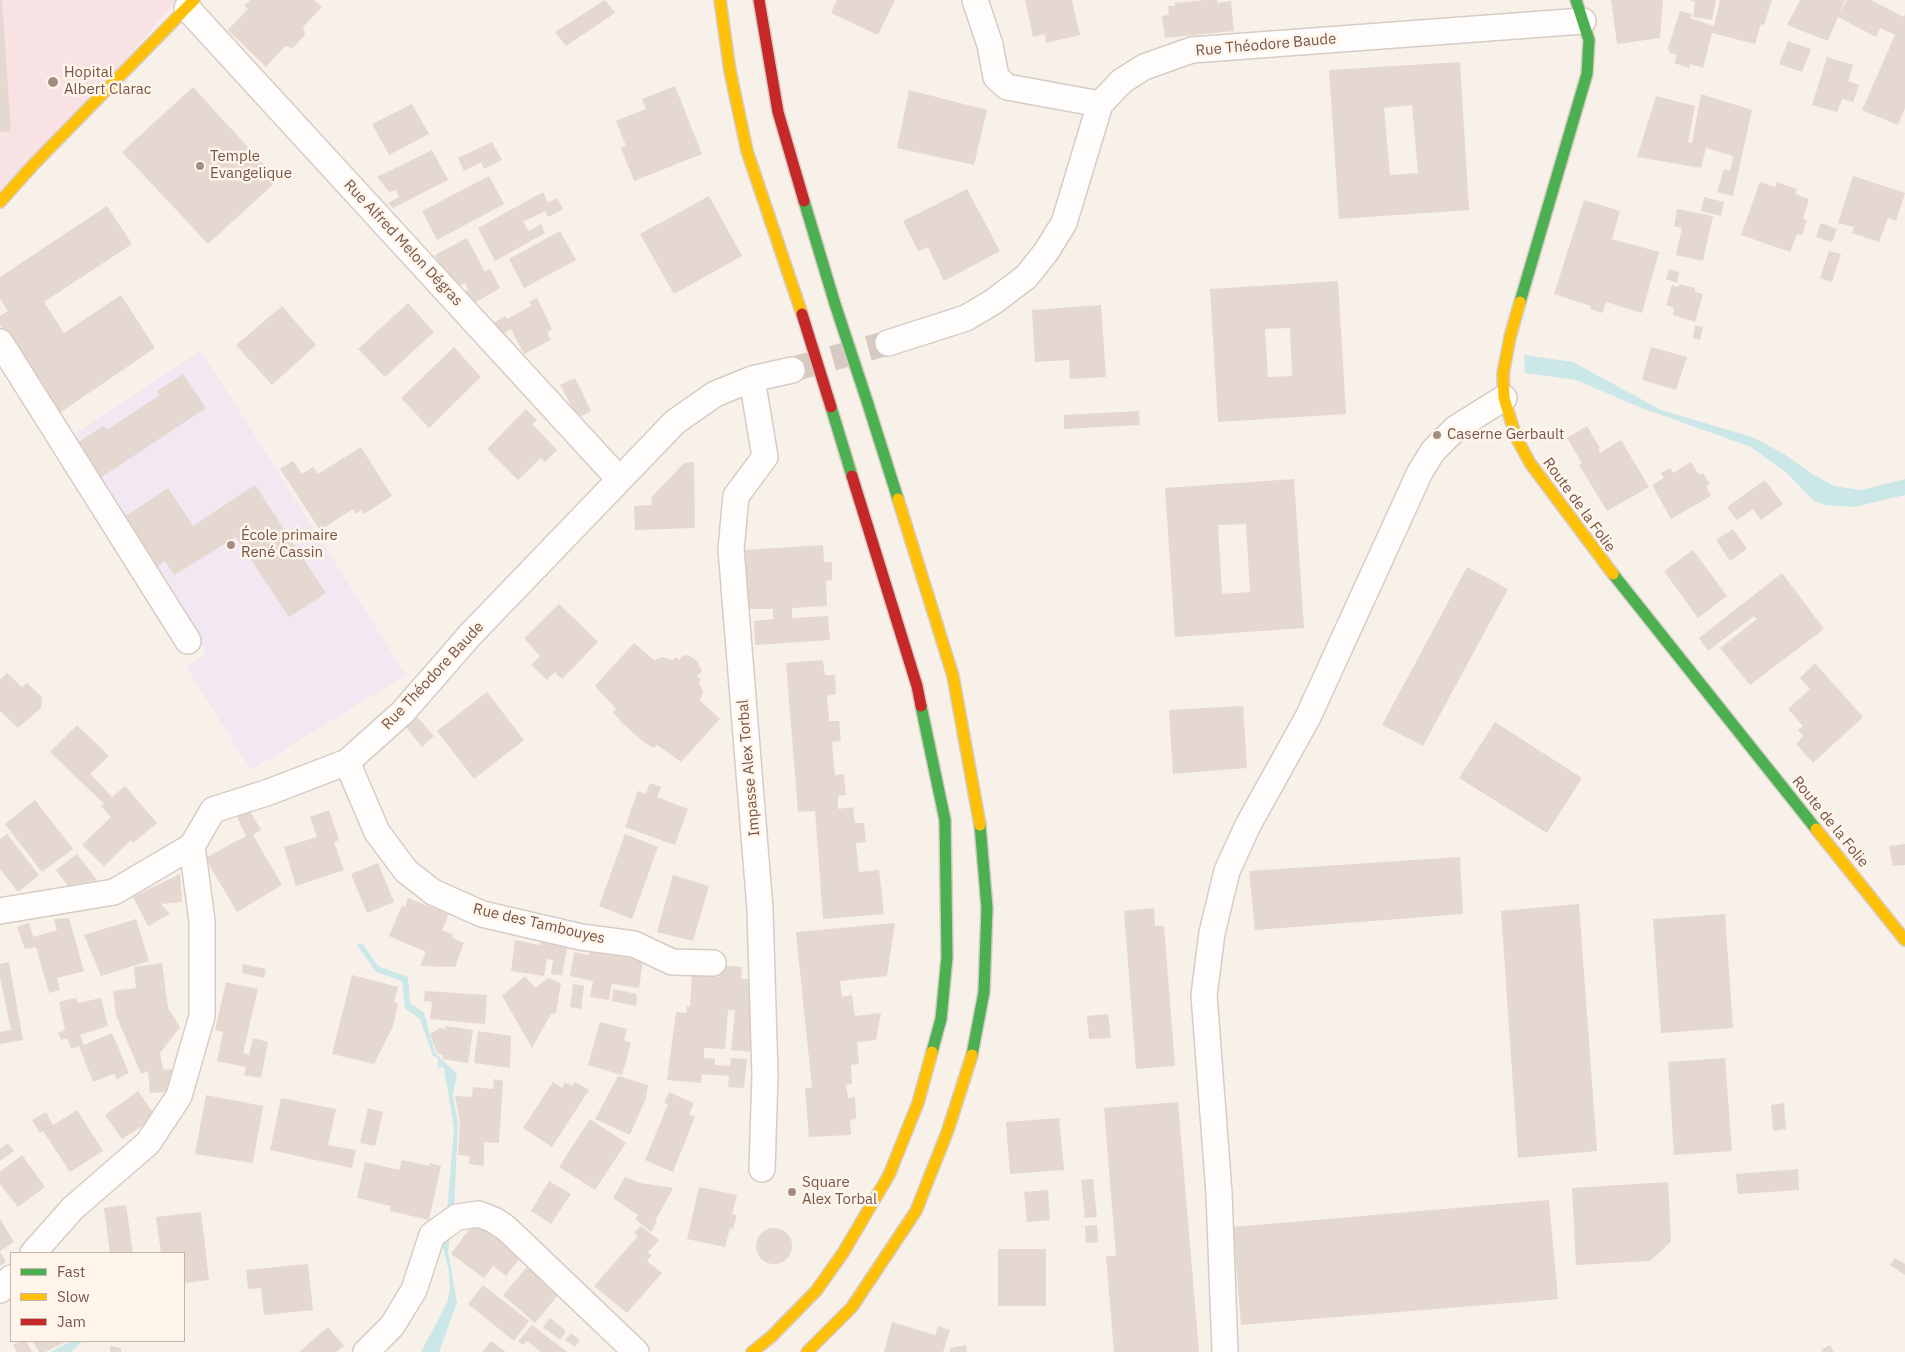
<!DOCTYPE html>
<html>
<head>
<meta charset="utf-8">
<style>
	body { margin:0 }
	#map { position:relative; width:1905px; height:1352px; overflow:hidden; background:#f7f1ea; font-family:"IBM Plex Sans",sans-serif }
	canvas { display:block }
	.legend { position:absolute; left:10px; top:1252px; width:175px; height:90px; box-sizing:border-box; background:#fff5ea; border:1px solid #c8b5aa; margin:0; padding:6px 9px; list-style:none; font-size:15px; color:#765649 }
	.legend li { display:flex; align-items:center; gap:10px; height:25px }
	.legend b { width:25px; border:1px solid #c8b5aa }
</style>
</head>
<body>
<div id="map">
<canvas width="1905" height="1352"></canvas>
<ul class="legend">
<li><b style="height:6px;background:#4caf50"></b>Fast</li>
<li><b style="height:6px;background:#ffc107"></b>Slow</li>
<li><b style="height:6px;background:#c62828"></b>Jam</li>
</ul>
</div>
<script>
const context = document.querySelector('canvas').getContext('2d');
context.lineJoin = 'round';
function paint(path, color) { context.fillStyle = color; context.fill(path, 'evenodd'); }
const shape = rows => new Path2D(rows.map(r => 'M' + r).join(''));
function stroke(path, color, width, dash) { context.strokeStyle = color; context.lineWidth = width; context.lineCap = dash ? 'butt' : 'round'; context.setLineDash(dash || []); context.stroke(path); }
function drawText(font, color, halo, rows, align = 'center') {
  context.font = font + ' "IBM Plex Sans",sans-serif'; context.lineWidth = 5; context.setLineDash([]); context.textBaseline = 'middle'; context.strokeStyle = halo; context.fillStyle = color; for (const [text, x, y, turn = 0] of rows) {
    context.save(); context.translate(x, y); context.rotate((+turn || 0) * Math.PI / 180); context.textAlign = isNaN(turn) ? turn : align; if (halo) context.strokeText(text, 0, 0); context.fillText(text, 0, 0); context.restore();
  }
}
paint(shape([
	[201,350,406,675,251,770,186,667,206,653,71,436]
]), '#f2e8f2');
paint(shape([
	[0,0,178,0,0,202]
]), '#f9e2e3');
paint(shape([
	[1524,355,1573,362,1661,410,1752,437,1784,454,1812,474,1834,486,1861,490,1905,479,1905,495,1854,507,1825,505,1814,501,1787,473,1751,447,1639,407,1576,380,1525,373],
	[362,943,378,966,408,977,410,1003,424,1013,435,1053,457,1074,453,1096,458,1123,454,1210,447,1211,454,1128,444,1068,438,1067,438,1058,433,1056,420,1019,405,1008,402,981,376,972,357,945],
	[451,1230,448,1251,457,1303,439,1352,421,1352,447,1303,450,1289,449,1272,441,1239],
	[72,1341,83,1341,71,1352,50,1352]
]), '#cbe7e8');
paint(shape([
	[0,0,2,0,11,131,0,132],
	[250,0,314,0,322,7,303,27,305,35,293,48,285,46,266,67,228,30,248,9,244,6],
	[605,0,615,13,566,46,555,32],
	[837,0,895,0,878,35,831,13],
	[1025,0,1072,0,1080,35,1046,43,1045,34,1033,37],
	[1205,0,1217,0,1217,3,1231,1,1234,31,1165,38,1162,16,1169,15,1168,6,1175,6,1174,3],
	[1611,0,1663,0,1660,38,1617,44],
	[1689,0,1716,0,1712,20,1693,17,1695,2],
	[1720,0,1772,0,1764,25,1761,24,1755,44,1712,33,1703,68,1690,64,1689,68,1674,63,1677,55,1670,53,1668,48,1680,11,1692,14,1690,18,1714,26],
	[1800,0,1845,0,1839,14,1847,0,1871,0,1904,17,1905,13,1905,108,1898,125,1862,110,1895,35,1880,28,1876,37,1838,17,1828,41,1787,25],
	[1788,41,1811,49,1802,72,1779,64],
	[1827,57,1853,65,1848,81,1859,85,1853,102,1842,99,1837,112,1812,105],
	[1460,62,1469,210,1339,219,1329,70],
	[1412,105,1418,173,1390,175,1384,108],
	[675,86,702,154,634,181,621,148,626,146,616,121,646,109,642,99],
	[193,87,278,180,208,244,122,152],
	[909,90,987,110,974,165,897,148],
	[1701,94,1752,110,1733,196,1717,192,1724,169,1730,171,1733,156,1706,148,1701,168,1637,157,1656,96,1695,106,1688,142,1692,143],
	[412,104,429,134,389,155,372,124],
	[492,142,502,160,484,169,481,162,464,171,458,158],
	[432,150,448,180,393,208,388,203,399,197,396,190,389,192,377,177],
	[489,176,504,204,437,240,422,211],
	[1853,176,1905,193,1896,221,1888,218,1879,242,1852,233,1854,227,1838,223],
	[1760,182,1775,187,1777,182,1797,189,1795,194,1809,199,1803,219,1807,220,1802,235,1797,234,1790,252,1741,235],
	[967,189,1000,251,944,281,928,247,918,251,903,221],
	[543,192,548,203,557,198,563,209,548,217,545,211,523,222,529,231,541,224,545,233,495,261,478,228],
	[709,196,742,256,674,294,640,234],
	[1704,197,1724,202,1721,216,1701,211],
	[1584,200,1620,211,1612,239,1659,252,1642,313,1606,302,1602,313,1590,309,1591,306,1554,294],
	[107,206,132,244,44,302,64,333,121,295,155,348,58,414,0,325,0,316,8,311,0,299,0,277],
	[1677,209,1713,216,1703,261,1676,255,1682,228,1674,226],
	[1821,223,1837,229,1832,242,1816,237],
	[560,231,576,260,524,288,509,259],
	[467,238,485,272,490,268,500,288,471,305,464,292,468,290,465,283,455,288,445,278,435,255],
	[1829,251,1841,254,1832,282,1820,278],
	[1669,269,1679,272,1677,283,1666,279],
	[1338,281,1346,414,1218,422,1210,289],
	[1290,328,1292,376,1268,377,1265,329],
	[1680,284,1695,288,1695,292,1703,294,1695,322,1673,315,1674,308,1666,305,1672,285,1678,287],
	[537,298,552,329,547,332,551,340,524,354,511,329,500,336,490,325,505,316,507,319,531,306,529,302],
	[408,303,434,332,385,377,358,349],
	[1101,305,1106,377,1070,379,1069,360,1035,362,1032,310],
	[282,306,316,345,272,385,236,345],
	[1695,325,1703,327,1700,340,1693,338],
	[454,347,481,377,429,428,401,398],
	[1651,347,1687,357,1676,390,1642,380],
	[183,374,206,408,100,478,77,443,103,426,107,430,160,395,157,391],
	[575,378,591,411,578,418,560,385],
	[526,409,537,420,532,424,557,450,545,462,541,458,518,480,487,449],
	[1139,411,1140,425,1064,429,1064,415],
	[1587,426,1600,448,1598,450,1600,453,1621,440,1649,487,1607,511,1579,465,1582,463,1567,438],
	[361,447,392,496,364,514,361,510,356,514,353,509,320,530,280,469,293,461,302,474,313,467,318,474],
	[694,462,695,528,635,530,634,506,652,505,651,498,684,463],
	[1691,462,1699,475,1703,473,1710,484,1706,486,1711,496,1671,519,1652,485,1664,478,1661,473,1670,468,1673,473],
	[1294,479,1304,628,1175,637,1165,488],
	[1246,524,1250,592,1222,594,1218,525],
	[1765,480,1783,504,1761,520,1753,509,1737,520,1727,507],
	[255,485,326,593,289,617,236,537,174,575,165,561,156,567,123,518,168,488,193,526],
	[1733,529,1747,549,1730,561,1716,540],
	[823,545,824,562,832,562,832,580,826,581,827,606,792,608,792,618,828,616,830,640,755,645,754,621,773,619,773,609,748,609,745,550],
	[1693,550,1727,596,1698,618,1664,571],
	[1467,567,1508,589,1423,746,1382,725],
	[1782,573,1824,629,1750,685,1720,648,1757,619,1754,616,1708,651,1699,638],
	[559,604,598,642,562,679,555,672,547,680,531,665,540,656,524,638],
	[634,643,654,660,662,657,673,660,675,657,679,660,684,655,690,656,697,661,702,671,697,676,701,680,699,683,703,691,700,701,720,719,681,762,657,745,654,748,645,743,622,723,613,712,616,709,595,686],
	[823,660,825,675,835,675,836,694,827,696,829,721,839,721,841,741,832,742,835,775,844,774,846,795,838,796,838,809,853,807,855,823,864,823,866,842,856,843,859,872,879,870,884,914,823,919,815,811,798,812,786,663],
	[1815,663,1863,717,1813,763,1796,744,1803,736,1798,730,1803,726,1788,709,1810,689,1800,678],
	[7,673,22,687,27,683,42,697,41,708,18,728,0,711,0,680],
	[487,692,524,740,474,779,437,731],
	[1243,706,1247,768,1173,774,1169,710],
	[417,717,434,736,422,747,406,727],
	[1495,722,1582,778,1547,833,1459,778],
	[77,725,109,756,90,774,112,797,125,786,157,823,133,843,131,840,104,866,82,845,111,817,101,806,104,804,50,752],
	[650,783,661,787,657,797,688,809,675,845,625,827,638,791,646,794],
	[35,800,73,849,42,872,5,824],
	[248,808,261,830,253,835,282,885,237,912,205,858,246,836,236,815],
	[329,810,339,840,334,842,344,870,296,886,284,847,317,837,310,817],
	[7,834,39,875,18,892,0,869,0,839],
	[625,834,658,847,632,919,599,906],
	[1905,844,1905,865,1893,866,1889,846],
	[77,854,97,880,68,886,56,870],
	[1460,857,1463,914,1255,930,1249,871],
	[378,863,394,902,367,913,351,874],
	[180,874,182,902,161,904,170,914,148,926,133,897],
	[673,875,709,886,693,941,657,932],
	[408,898,449,914,442,930,453,935,452,938,464,943,455,967,420,966,426,952,389,936,402,905,405,907],
	[1579,904,1597,1151,1518,1158,1501,911],
	[1154,908,1155,926,1164,926,1175,1066,1136,1069,1124,911],
	[1725,914,1733,1028,1661,1033,1653,919],
	[69,918,84,971,57,978,60,990,49,993,36,947,25,949,17,927,29,923,33,937,57,930,54,919],
	[136,919,149,961,101,976,84,935],
	[895,923,887,976,840,981,842,997,852,995,855,1016,881,1013,876,1040,857,1042,859,1064,851,1065,852,1084,846,1085,848,1098,855,1097,856,1119,850,1120,851,1135,809,1137,805,1088,812,1088,796,932],
	[515,940,540,945,540,941,568,944,562,975,551,974,553,960,547,959,544,976,511,971],
	[589,951,643,960,639,988,612,984,609,1000,590,997,593,981,570,976,574,952,589,955],
	[9,962,23,1040,0,1044,0,1032,11,1030,0,977,0,964],
	[162,963,168,1008,180,1027,160,1053,163,1070,172,1069,174,1091,150,1093,148,1071,141,1074,116,1015,113,991,136,988,134,967],
	[243,964,266,969,264,978,242,973],
	[720,965,742,967,741,979,748,979,752,1052,731,1050,735,1010,728,1010,725,1049,704,1048,704,1058,715,1059,715,1065,730,1066,731,1058,747,1059,744,1088,728,1087,729,1076,702,1074,701,1083,667,1080,676,1012,686,1013,687,1006,690,1007,692,975,719,977],
	[352,975,398,987,394,1002,398,1003,393,1026,374,1064,332,1054],
	[525,976,535,988,548,978,561,983,556,1013,551,1014,532,1048,502,996],
	[226,982,258,989,243,1053,249,1055,253,1038,268,1042,261,1078,244,1075,246,1067,217,1061,223,1032,215,1030],
	[573,984,584,986,581,1009,570,1007],
	[613,989,637,994,636,1006,612,1001],
	[425,991,487,995,485,1024,430,1019,432,1002,424,1001],
	[76,998,78,1003,101,998,108,1026,80,1035,84,1045,112,1033,129,1073,117,1079,114,1074,93,1082,79,1046,71,1049,67,1038,61,1040,58,1033,65,1030,59,1002],
	[1108,1014,1111,1038,1089,1039,1087,1016],
	[600,1022,627,1029,624,1040,631,1043,622,1075,588,1065],
	[445,1026,473,1030,468,1063,443,1059,443,1055,437,1053,430,1034,440,1028,445,1029],
	[478,1031,511,1036,510,1068,474,1063],
	[1725,1058,1732,1151,1674,1155,1668,1062],
	[618,1076,648,1085,646,1098,630,1135,595,1119],
	[494,1079,503,1081,499,1143,484,1142,484,1166,469,1164,469,1156,458,1155,460,1123,455,1096,472,1097,473,1087,493,1089],
	[553,1082,562,1088,565,1082,572,1086,575,1082,589,1090,552,1147,523,1128],
	[138,1091,156,1117,122,1139,105,1115],
	[669,1092,694,1103,689,1114,695,1117,673,1172,645,1160,668,1104,664,1103],
	[206,1095,263,1106,253,1163,195,1154],
	[281,1098,336,1109,328,1145,356,1150,352,1168,270,1150],
	[1178,1102,1199,1352,1114,1352,1106,1256,1116,1256,1104,1108],
	[1784,1103,1786,1129,1773,1131,1771,1105],
	[368,1108,383,1112,375,1146,360,1143],
	[77,1110,103,1151,70,1172,43,1131,40,1133,32,1120,46,1112,53,1125],
	[1059,1118,1064,1170,1010,1174,1006,1122],
	[590,1119,626,1143,595,1190,559,1167],
	[8,1143,14,1151,0,1161,0,1149],
	[22,1155,45,1187,18,1207,0,1184,0,1172],
	[402,1160,429,1166,429,1163,441,1166,429,1220,390,1211,391,1206,357,1198,365,1162,399,1170],
	[1798,1169,1799,1190,1738,1194,1736,1174],
	[625,1177,640,1183,673,1188,655,1221,657,1222,651,1232,635,1219,638,1215,613,1198],
	[1093,1179,1097,1217,1085,1218,1081,1180],
	[549,1181,571,1194,551,1224,531,1211],
	[1668,1182,1671,1242,1650,1261,1576,1265,1572,1188],
	[699,1187,737,1195,732,1214,737,1215,733,1229,730,1228,725,1247,687,1239],
	[1048,1190,1050,1220,1027,1222,1024,1192],
	[1549,1200,1558,1299,1241,1325,1233,1227],
	[126,1205,133,1253,110,1253,104,1208],
	[201,1212,209,1280,184,1283,184,1253,161,1253,156,1217],
	[0,1219,14,1242,0,1251],
	[476,1220,522,1255,506,1276,493,1266,484,1278,451,1254],
	[1097,1225,1098,1242,1086,1243,1085,1226],
	[641,1226,659,1240,648,1252,652,1255,647,1261,662,1273,627,1313,594,1286,638,1236,634,1233],
	'756 1246a18 18 0 1 1 36 0a18 18 0 1 1-36 0Z',
	[998,1249,1046,1249,1046,1306,998,1306],
	[0,1252,6,1262,0,1266],
	[1895,1258,1905,1264,1905,1275,1890,1265],
	[308,1264,313,1310,264,1315,261,1288,248,1289,246,1270],
	[527,1267,559,1294,535,1323,503,1295],
	[483,1285,529,1321,514,1341,468,1304],
	[550,1318,566,1331,560,1340,543,1327],
	[892,1322,935,1335,938,1326,950,1330,943,1352,884,1352],
	[532,1325,567,1352,541,1352,527,1341,523,1345,518,1341],
	[328,1327,344,1346,336,1352,299,1352],
	[571,1333,580,1340,575,1347,565,1340],
	[21,1341,26,1341,32,1352,17,1352,13,1345],
	[35,1341,67,1341,45,1352,39,1352,33,1342],
	[491,1341,506,1352,482,1352],
	[966,1345,967,1352,950,1352,950,1348],
	[1830,1345,1834,1352,1823,1352,1821,1350],
	[110,1346,121,1348,121,1352,110,1352]
]), '#e4d8d1');
stroke(shape([
	[797,368,888,343]
]), '#d7cac2', 25, [25, 12]);
const street = shape([
	[975,0,990,45,996,77,1007,87,1100,104],
	[187,8,619,479],
	[0,342,188,641],
	[888,343,966,318,993,302,1026,277,1046,252,1064,223,1100,104,1122,81,1144,67,1192,50,1583,21],
	[752,379,765,457,736,496,731,549,760,909,765,1075,762,1169],
	[347,762,377,832,406,871,433,892,482,914,581,937,634,944,672,962,713,963],
	[0,911,114,892,192,846,213,810,269,792,347,762,403,712,470,635,675,422,715,394,752,379,792,370],
	[33,1253,73,1208,148,1143,179,1096,202,1016,202,921,192,846],
	[0,1290,11,1278],
	[366,1352,392,1326,414,1290,432,1235,457,1217,479,1214,494,1220,506,1228,636,1352],
	[1225,1352,1219,1193,1204,995,1212,933,1227,871,1248,825,1308,717,1420,472,1433,451,1456,428,1504,398]
]);
const fast = shape([
	[804,201,835,304],
	[1520,302,1587,74,1589,40,1576,0],
	[867,401,898,499],
	[831,407,852,476],
	[1613,574,1816,829],
	[921,706,945,820,947,957,941,1019,932,1052],
	[972,1055,984,992,987,908,980,825]
]);
const slow = shape([
	[720,0,730,71,747,151,802,314],
	[0,202,34,164,194,0],
	[1520,302,1510,337,1503,374,1504,398,1516,437,1530,463,1613,574],
	[898,499,953,676,980,825],
	[1816,829,1905,940],
	[752,1352,771,1337,816,1291,843,1253,889,1175,918,1103,932,1052],
	[807,1352,852,1307,916,1211,948,1130,972,1055]
]);
const jam = shape([
	[759,0,778,112,804,201],
	[852,476,917,686,921,706]
]);
stroke(street, '#d6ccc6', 28);
stroke(fast, '#d6ccc6', 14);
stroke(slow, '#d6ccc6', 14);
stroke(jam, '#d6ccc6', 14);
stroke(street, '#fefdfc', 25);
stroke(fast, '#4caf50', 11);
stroke(slow, '#ffc107', 11);
stroke(jam, '#c62828', 11);
const fastBridge = shape([
	[835,304,867,401]
]);
const jamBridge = shape([
	[802,314,831,407]
]);
stroke(fastBridge, '#d6cbc6', 14, []);
stroke(jamBridge, '#d6cbc6', 14, []);
stroke(fastBridge, '#4caf50', 11);
stroke(jamBridge, '#c62828', 11);
for (const [x, y, r, color] of [
	[53,82,6,"#a38c81"],
	[200,166,5,"#a38c81"],
	[1437,435,5,"#a38c81"],
	[231,545,5,"#a38c81"],
	[792,1192,5,"#a38c81"]
]) { const dot = new Path2D(); dot.arc(x, y, r, 0, 2 * Math.PI); context.fillStyle = color; context.fill(dot); stroke(dot, '#fff5ea', 2); }
drawText('15px', '#765649', '#fff5ea', [
	["Rue Théodore Baude",1266,45,-5],
	["Rue Alfred Melon Dégras",403,243,47],
	["Route de la Folie",1579,505,54],
	["Rue Théodore Baude",433,676,-47],
	["Impasse Alex Torbal",749,768,-95],
	["Route de la Folie",1830,822,51],
	["Rue des Tambouyes",539,924,13]
]);
drawText('15px', '#765649', '#fff5ea', [
	["Hopital",64,73],
	["Albert Clarac",64,90],
	["Temple",210,157],
	["Evangelique",210,174],
	["Caserne Gerbault",1447,435],
	["École primaire",241,536],
	["René Cassin",241,553],
	["Square",802,1183],
	["Alex Torbal",802,1200]
], 'left');
</script>
</body>
</html>
